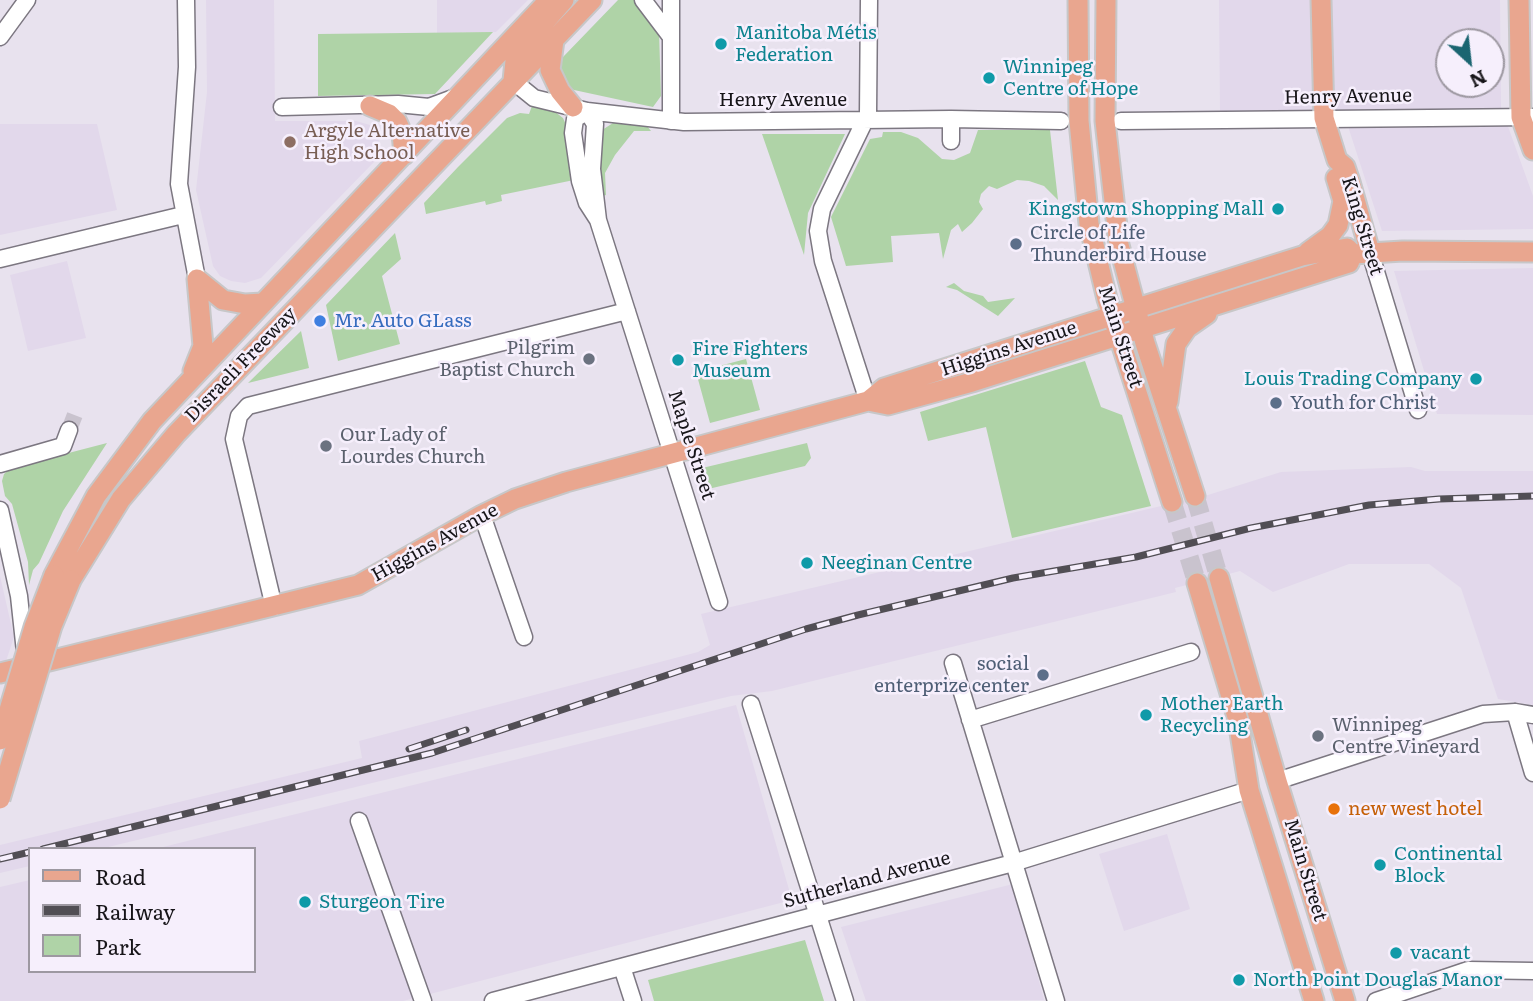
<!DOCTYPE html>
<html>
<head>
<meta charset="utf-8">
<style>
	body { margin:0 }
	#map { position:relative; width:1533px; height:1001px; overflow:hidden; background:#e8e2ee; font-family:Literata,serif }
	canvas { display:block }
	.legend { position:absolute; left:28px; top:847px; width:228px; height:126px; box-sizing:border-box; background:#f6effc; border:2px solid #9d98a1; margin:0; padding:9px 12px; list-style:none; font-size:21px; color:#171519 }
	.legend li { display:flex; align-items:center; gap:14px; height:35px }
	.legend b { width:35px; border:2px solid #9d98a1 }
	.north { position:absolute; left:1435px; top:28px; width:70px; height:70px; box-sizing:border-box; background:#f6effc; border:2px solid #9d98a1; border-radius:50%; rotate:153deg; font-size:19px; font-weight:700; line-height:28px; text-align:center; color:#171519 }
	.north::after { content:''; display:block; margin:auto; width:24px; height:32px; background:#1b6571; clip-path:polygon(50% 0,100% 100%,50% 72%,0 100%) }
</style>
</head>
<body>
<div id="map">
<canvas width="1533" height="1001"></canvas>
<ul class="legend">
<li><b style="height:9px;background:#e9a68f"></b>Road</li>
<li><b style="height:9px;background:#514e54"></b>Railway</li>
<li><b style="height:19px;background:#afd3a7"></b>Park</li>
</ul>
<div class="north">N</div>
</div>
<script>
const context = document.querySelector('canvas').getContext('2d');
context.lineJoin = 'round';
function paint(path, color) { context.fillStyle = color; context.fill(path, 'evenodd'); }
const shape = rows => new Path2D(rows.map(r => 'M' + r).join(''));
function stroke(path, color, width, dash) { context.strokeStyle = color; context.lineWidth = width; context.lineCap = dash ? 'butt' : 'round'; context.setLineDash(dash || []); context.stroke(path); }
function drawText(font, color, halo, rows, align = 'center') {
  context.font = font + ' Literata,serif'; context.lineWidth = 5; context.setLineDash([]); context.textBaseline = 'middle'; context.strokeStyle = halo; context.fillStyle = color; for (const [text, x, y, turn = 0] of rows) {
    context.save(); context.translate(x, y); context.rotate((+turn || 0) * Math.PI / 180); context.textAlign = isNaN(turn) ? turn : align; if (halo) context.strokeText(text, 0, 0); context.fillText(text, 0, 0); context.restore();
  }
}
paint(shape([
	[206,0,274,0,275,121,356,121,370,125,378,135,380,149,375,161,261,278,245,283,231,281,220,276,213,266,196,190,207,92],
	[437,0,528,0,496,32,437,33],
	[1219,0,1500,0,1501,107,1533,196,1533,229,1382,231,1343,111,1220,111],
	[1449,42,1491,42,1491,84,1449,84],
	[0,124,97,124,117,210,0,235],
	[67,261,86,338,28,351,10,275],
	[1533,268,1533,415,1437,414,1394,271],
	[1411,467,1425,471,1533,471,1533,705,1498,699,1461,588,1429,564,1349,564,1273,592,1240,571,1175,588,1176,592,772,691,731,696,100,849,30,849,30,866,0,873,0,845,362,758,359,741,698,652,710,645,701,614,1208,495,1281,472],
	[0,576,14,637,0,679],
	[736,705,792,900,403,1001,0,1001,0,887,30,880,30,971,254,971,254,849,155,849],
	[1167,834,1190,909,1124,931,1099,854],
	[1013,884,1044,1000,866,1001,841,927]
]), '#e2d8eb');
paint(shape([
	[618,0,636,0,641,11,659,31,661,96,653,107,574,90,567,87,559,71,563,57],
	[493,32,435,94,318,96,318,34],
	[532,106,554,111,563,118,568,129,574,180,501,195,502,201,486,205,485,201,426,214,424,203,458,167,507,118,520,113,529,114],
	[613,123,647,126,651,131,634,131,615,155,605,173,606,195,603,196,599,191,599,132],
	[978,130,1050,130,1058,200,1044,186,1029,181,1017,180,997,189,989,186,981,194,979,202,983,209,972,223,962,232,958,224,951,230,943,259,939,233,891,236,893,262,846,266,831,217,870,139,882,137,883,132,901,132,918,138,942,159,954,160,970,153],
	[762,134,845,134,808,213,804,255],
	[395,233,401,259,382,276,400,344,338,361,326,305],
	[954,283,964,291,983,296,988,302,1015,298,998,316,957,290,946,287],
	[301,331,309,368,248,383],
	[746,359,760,410,710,423,696,372],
	[1085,361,1101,407,1122,415,1151,506,1012,538,986,427,928,441,920,412],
	[107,443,63,511,39,563,33,570,29,585,28,562,12,504,5,496,2,481,4,474,11,468],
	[807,443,811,458,805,466,704,490,698,469],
	[805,940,824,1001,654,1001,648,980]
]), '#afd3a7');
stroke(shape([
	[69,430,76,412]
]), '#c9c3ce', 16, [16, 8]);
stroke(shape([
	[1195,496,1219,578],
	[1172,502,1197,583]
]), '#c9c3ce', 19, [19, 10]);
const minor = shape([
	[186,0,187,67,179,184,197,279],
	[643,0,671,37],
	[671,0,671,121],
	[0,37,27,0],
	[513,81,534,98,587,111,684,122,951,119,1061,121],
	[282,107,398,104,429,107,456,97],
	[951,119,951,141],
	[1121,121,1533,117],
	[598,220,587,203,580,181,573,133,575,119,587,111,595,124,592,169,598,220,719,602],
	[1370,252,1418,410],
	[0,259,183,215],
	[868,401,823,261,818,231,822,209,868,114,869,0],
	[0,464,63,446,69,430],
	[0,510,19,596,25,652],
	[482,515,524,637],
	[274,607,234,439,239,416,248,406,627,311],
	[953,663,1056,1001],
	[751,704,845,1001],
	[1515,712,1533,773],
	[970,720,1191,652],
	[1277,781,1483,714,1515,712,1533,715],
	[359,821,423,1001],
	[622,967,633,1001],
	[493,1001,1013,863,1249,790],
	[1376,1001,1468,970,1533,971]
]);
const major = shape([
	[1078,0,1079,121,1089,224,1107,299,1172,502],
	[1106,0,1105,121,1119,245,1145,343,1195,496],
	[1321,0,1324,118,1337,160,1345,167,1350,182,1370,252],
	[1519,0,1521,117,1533,150],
	[554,40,550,70,560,91,573,107],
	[513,81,515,61,521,49,564,0],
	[370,106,389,114,397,122,402,133,404,155],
	[1308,252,1330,236,1338,225,1343,201,1336,178],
	[197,279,223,300,245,304,263,303],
	[193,371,203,346,197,279],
	[868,401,884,388,1302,256,1347,248,1353,254,1403,251,1533,252],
	[1168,402,1176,344,1187,328,1207,314],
	[54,575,96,496,152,421,549,0],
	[1219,578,1277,781,1345,1001],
	[71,580,121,499,176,434,592,0],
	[1197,583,1238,720,1249,790,1314,1001],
	[0,673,358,585,482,515,515,499,566,482,868,401,888,405,972,382,1349,263,1353,254]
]);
stroke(minor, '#7c7781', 19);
stroke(major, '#c7c7c8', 23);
stroke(minor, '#fff', 16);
stroke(major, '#e9a68f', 19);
const rail = shape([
	[409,749,466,730],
	[43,849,432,753,806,629,858,615,1013,578,1136,557,1251,528,1369,505,1439,499,1533,496],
	[0,859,30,852]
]);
stroke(rail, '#514e54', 7);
stroke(rail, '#f6effc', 4.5, [13]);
const majorBridge = shape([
	[0,740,34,627,54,575],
	[0,799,52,626,71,580]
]);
stroke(majorBridge, '#c7c7c8', 23, []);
stroke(majorBridge, '#e9a68f', 19);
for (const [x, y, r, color] of [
	[721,44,7,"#0f9aa8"],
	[989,78,7,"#0f9aa8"],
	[290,142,7,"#8d6e63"],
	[1278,209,7,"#0f9aa8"],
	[1016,244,7,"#5c6f8a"],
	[320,321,7,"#3f7fe0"],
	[589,359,7,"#6b7280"],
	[678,360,7,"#0f9aa8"],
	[1476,379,7,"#0f9aa8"],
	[1276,403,7,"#5c6f8a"],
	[326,446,7,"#6b7280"],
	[807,563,7,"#0f9aa8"],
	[1043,675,7,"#5c6f8a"],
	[1146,715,7,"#0f9aa8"],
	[1318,736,7,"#6b7280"],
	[1334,809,7,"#e8710a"],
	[1380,865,7,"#0f9aa8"],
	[305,902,7,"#0f9aa8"],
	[1396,953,7,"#0f9aa8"],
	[1239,980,7,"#0f9aa8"]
]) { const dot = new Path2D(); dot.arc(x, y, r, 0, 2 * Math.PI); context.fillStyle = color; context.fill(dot); stroke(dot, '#f6effc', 2.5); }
drawText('19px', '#0d838f', '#f6effc', [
	["Manitoba Métis",735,33],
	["Federation",735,55],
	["Winnipeg",1003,67],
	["Centre of Hope",1003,89],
	["Kingstown Shopping Mall",1264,209,"right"],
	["Fire Fighters",692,349],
	["Museum",692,371],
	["Louis Trading Company",1462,379,"right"],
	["Neeginan Centre",821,563],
	["Mother Earth",1160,704],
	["Recycling",1160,726],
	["Continental",1394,854],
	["Block",1394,876],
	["Sturgeon Tire",319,902],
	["vacant",1410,953],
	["North Point Douglas Manor",1253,980]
], 'left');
drawText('19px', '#171519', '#f6effc', [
	["Henry Avenue",1348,97,-1],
	["Henry Avenue",783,100],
	["King Street",1362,226,73],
	["Main Street",1120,337,72],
	["Higgins Avenue",1009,349,-18],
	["Disraeli Freeway",241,365,-46],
	["Maple Street",691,445,72],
	["Higgins Avenue",435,543,-29],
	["Main Street",1305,870,73],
	["Sutherland Avenue",867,880,-15]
]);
drawText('19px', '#785e54', '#f6effc', [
	["Argyle Alternative",304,131],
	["High School",304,153]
], 'left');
drawText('19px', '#4e5e75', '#f6effc', [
	["Circle of Life",1030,233],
	["Thunderbird House",1030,255],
	["Youth for Christ",1290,403],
	["social",1029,664,"right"],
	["enterprize center",1029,686,"right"]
], 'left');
drawText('19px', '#366cbe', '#f6effc', [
	["Mr. Auto GLass",334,321]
], 'left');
drawText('19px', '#5b616d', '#f6effc', [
	["Pilgrim",575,348,"right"],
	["Baptist Church",575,370,"right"],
	["Our Lady of",340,435],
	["Lourdes Church",340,457],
	["Winnipeg",1332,725],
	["Centre Vineyard",1332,747]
], 'left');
drawText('19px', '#c56008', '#f6effc', [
	["new west hotel",1348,809]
], 'left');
</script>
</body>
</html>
